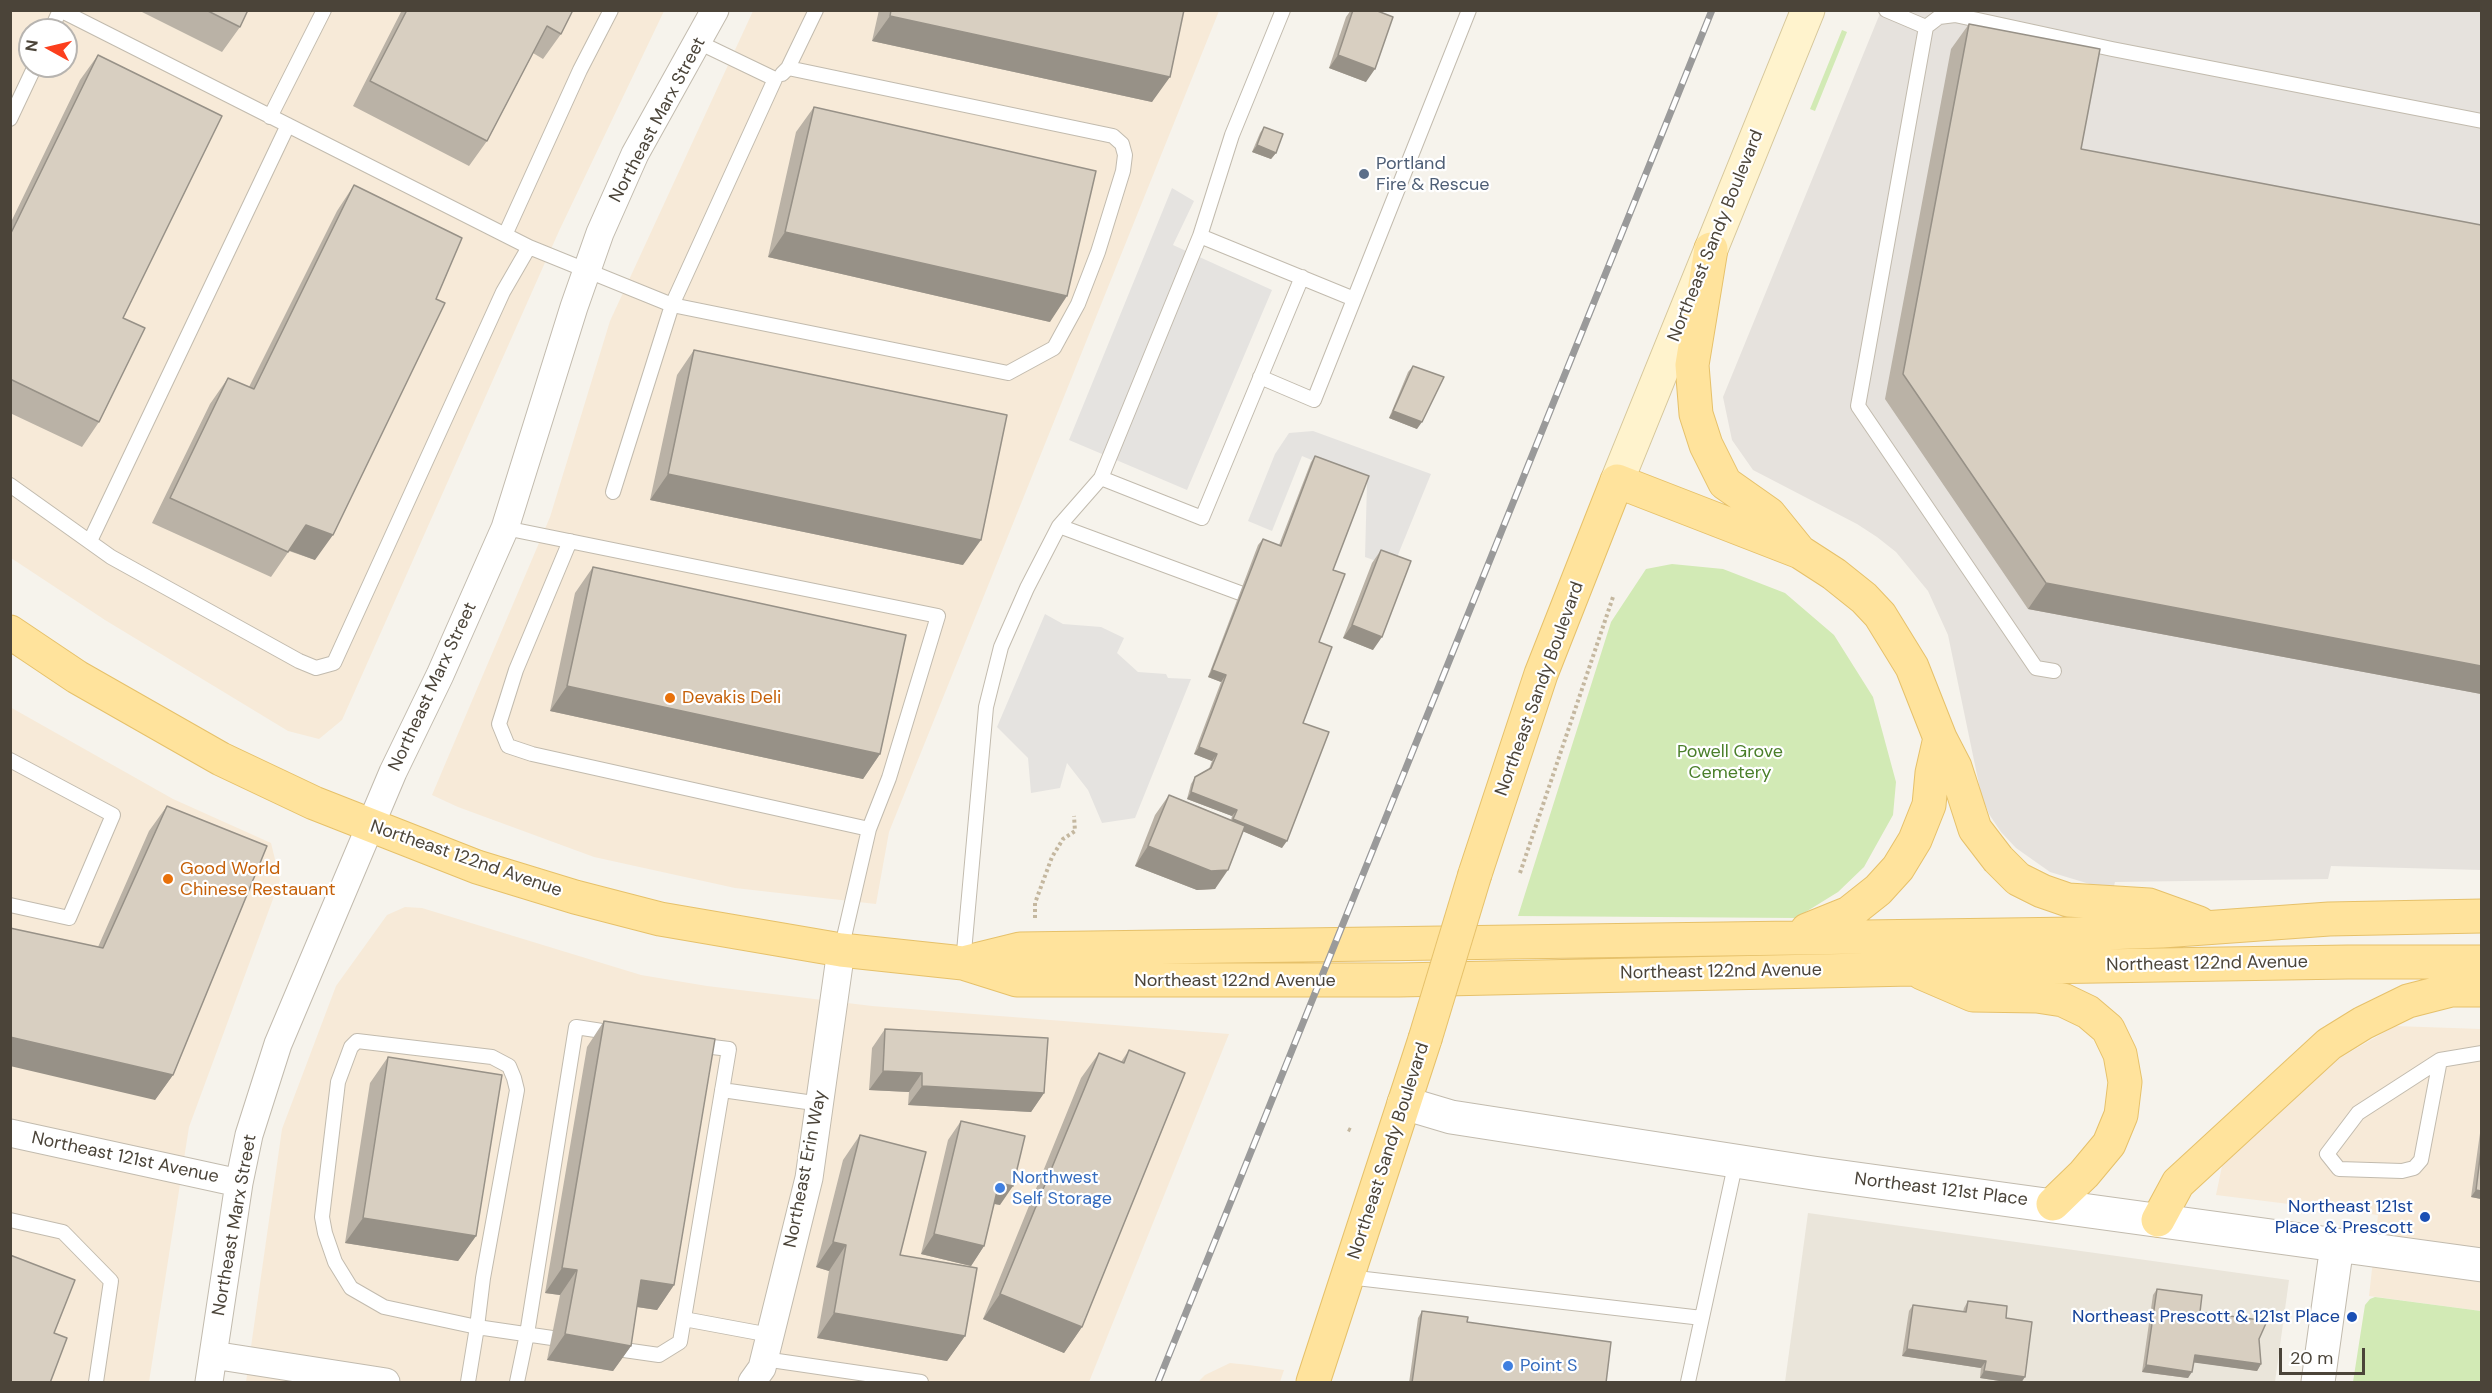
<!DOCTYPE html>
<html>
<head>
<meta charset="utf-8">
<style>
	body { margin:0 }
	#map { position:relative; width:2492px; height:1393px; overflow:hidden; background:#f6f3ec; font-family:"DM Sans",sans-serif }
	canvas { display:block }
	.frame { position:absolute; inset:0; border:12px solid #4b4439; pointer-events:none }
	.north { position:absolute; left:18px; top:18px; width:60px; height:60px; box-sizing:border-box; background:#fff; border:2px solid #b7b4b0; border-radius:50%; rotate:278deg; font-size:16px; font-weight:700; line-height:24px; text-align:center; color:#4b4439 }
	.north::after { content:''; display:block; margin:auto; width:21px; height:27px; background:#fc3f1d; clip-path:polygon(50% 0,100% 100%,50% 72%,0 100%) }
	.scale { position:absolute; left:2279px; top:1348px; width:86px; height:27px; box-sizing:border-box; border:3px solid #4b4439; border-top:0; padding-left:8px; font-size:18px; line-height:21px; white-space:nowrap; color:#4b4439; -webkit-text-stroke:4px #fff; paint-order:stroke }
</style>
</head>
<body>
<div id="map">
<canvas width="2492" height="1393"></canvas>
<div class="frame"></div>
<div class="north">N</div>
<div class="scale">20 m</div>
</div>
<script>
const context = document.querySelector('canvas').getContext('2d');
context.lineJoin = 'round';
function paint(path, color) { context.fillStyle = color; context.fill(path, 'evenodd'); }
const shape = rows => new Path2D(rows.map(r => 'M' + r).join(''));
function stroke(path, color, width, dash) { context.strokeStyle = color; context.lineWidth = width; context.lineCap = dash ? 'butt' : 'round'; context.setLineDash(dash || []); context.stroke(path); }
function drawText(font, color, halo, rows, align = 'center') {
  context.font = font + ' "DM Sans",sans-serif'; context.lineWidth = 4.5; context.setLineDash([]); context.textBaseline = 'middle'; context.strokeStyle = halo; context.fillStyle = color; for (const [text, x, y, turn = 0] of rows) {
    context.save(); context.translate(x, y); context.rotate((+turn || 0) * Math.PI / 180); context.textAlign = isNaN(turn) ? turn : align; if (halo) context.strokeText(text, 0, 0); context.fillText(text, 0, 0); context.restore();
  }
}
paint(shape([
	[1808,1213,2289,1280,2275,1382,1785,1382]
]), '#eae5da');
paint(shape([
	[10,11,664,11,559,231,342,720,319,739,288,731,105,620,11,558],
	[30,30,66,30,66,66,30,66],
	[753,11,1219,11,889,832,876,904,735,888,594,857,458,807,432,795,550,517,610,321],
	[10,707,173,799,271,843,280,880,189,1127,149,1382,11,1382],
	[405,907,422,908,641,975,707,986,872,1006,1229,1034,1089,1382,246,1382,282,1129,336,986,387,915],
	[2395,1026,2481,1029,2481,1311,2369,1296,2378,1215,2216,1195,2222,1166,2333,1062],
	[1230,1363,1249,1365,1284,1370,1280,1382,1198,1382,1205,1375]
]), '#f7ead8');
paint(shape([
	[1881,11,2481,11,2481,870,2331,866,2328,879,2115,882,2114,886,2093,885,2050,872,2016,848,2001,832,1989,814,1981,794,1948,635,1928,591,1896,552,1877,537,1857,524,1753,470,1732,440,1723,397]
]), '#e6e2dd');
paint(shape([
	[1842,30,1847,32,1815,111,1810,109],
	[1672,564,1723,569,1785,593,1834,635,1873,697,1896,782,1893,815,1864,867,1838,892,1796,918,1518,916,1611,622,1646,569],
	[2375,1297,2481,1311,2481,1382,2353,1382,2365,1305,2370,1299]
]), '#d2eab5');
paint(shape([
	[1172,188,1194,201,1173,245,1272,290,1187,490,1069,440],
	[1313,431,1431,474,1393,567,1365,557,1367,483,1302,456,1272,531,1248,521,1275,454,1289,433],
	[1045,614,1063,624,1101,627,1124,638,1117,653,1138,672,1166,674,1168,678,1191,679,1135,818,1102,823,1088,790,1067,763,1060,788,1031,793,1028,758,997,727]
]), '#e5e3e0');
const service = shape([
	[60,10,529,247],
	[1886,10,1926,27,1858,406,2036,668,2054,671],
	[1926,27,1939,17,1955,15,2112,49,2482,121],
	[51,30,60,10],
	[782,74,788,68,816,10],
	[270,117,324,10],
	[10,119,35,66],
	[505,235,580,70,611,10],
	[1200,236,1232,135,1283,10],
	[1260,377,1314,400,1469,10],
	[1101,478,1202,518,1302,277],
	[10,485,111,557,299,661,316,668,334,663,503,292,529,247,672,305,1008,373,1054,348,1078,304,1098,252,1123,171,1125,155,1122,144,1113,136,788,68],
	[613,492,672,305,775,79,698,42],
	[1059,526,1240,593],
	[505,528,938,616,889,778,869,829,841,950],
	[90,541,288,125],
	[570,541,516,670,499,724,508,746,532,754,869,829],
	[10,760,113,815,69,918,10,905],
	[963,963,986,707,1001,647,1027,588,1059,526,1101,478,1200,236,1354,299],
	[2440,1060,2421,1160,2414,1168,2402,1171,2339,1169,2327,1154,2358,1113,2440,1060,2482,1053],
	[722,1090,821,1104],
	[10,1220,63,1232,111,1281,96,1382],
	[1348,1277,1702,1318],
	[684,1319,770,1335],
	[617,1349,659,1355,680,1342,729,1049,696,1045],
	[764,1359,921,1382],
	[468,1382,477,1327,483,1278,517,1090,514,1078,509,1066,492,1057,357,1041,351,1047,338,1082,322,1217,325,1233,335,1262,351,1288,384,1307,477,1327,552,1338],
	[517,1382,527,1334,576,1027,615,1033],
	[1688,1382,1736,1161]
]);
const minor = shape([
	[10,1133,239,1183],
	[213,1355,386,1382],
	[209,1382,239,1183,249,1135,278,1044,393,772,440,675,505,528,574,307,600,233,635,154,715,10],
	[752,1382,762,1368,809,1178,841,950]
]);
const tertiary = shape([
	[1404,1103,1451,1117,1813,1173,2482,1265],
	[2318,1382,2337,1245]
]);
const secondary = shape([
	[1617,481,1808,10]
]);
const primary = shape([
	[1711,249,1692,365,1696,414,1706,445,1725,483,1769,514,1799,551],
	[10,632,77,677,221,759,314,803,477,867,575,897,660,919,841,950,963,963,1017,980,1399,980,1912,969,2348,962,2482,962],
	[1475,874,1541,674,1617,481,1800,552,1834,574,1864,598,1880,615,1912,667,1940,738,1955,767,1975,829,1998,859,2018,879,2042,891,2068,900,2149,905,2199,923],
	[1807,930,1849,913,1878,890,1898,868,1915,840,1929,805,1932,773,1940,738],
	[963,963,1020,949,2075,934,2162,931,2329,919,2482,916],
	[1922,973,1973,995,2037,996,2063,1000,2088,1012,2108,1029,2120,1054,2125,1082,2121,1115,2109,1144,2084,1174,2053,1204],
	[2158,1220,2178,1183,2329,1044,2363,1023,2408,1001,2451,990,2482,990],
	[1313,1382,1425,1039]
]);
stroke(service, '#c2bbae', 16);
stroke(minor, '#c2bbae', 29);
stroke(tertiary, '#c2bbae', 35);
stroke(secondary, '#d6c79b', 35);
stroke(primary, '#e6c16a', 35);
stroke(shape([
	[1520,873,1613,597],
	[1035,918,1035,903,1052,857,1063,839,1075,831,1074,816],
	[1348,1129,1352,1131]
]), '#c4b79f', 4, [3, 3]);
stroke(service, '#fff', 14);
stroke(minor, '#fff', 27);
stroke(tertiary, '#fff', 33);
stroke(secondary, '#fff3cd', 33);
stroke(primary, '#ffe39c', 33);
const rail = shape([
	[1158,1382,1712,10]
]);
stroke(rail, '#9a9a9a', 7);
stroke(rail, '#fff', 4.5, [14]);
const primaryBridge = shape([
	[1425,1039,1475,874]
]);
stroke(primaryBridge, '#e6c16a', 35, []);
stroke(primaryBridge, '#ffe39c', 33);
paint(shape([
	[138,10,248,10,240,27,222,52],
	[402,10,573,10,561,34,543,59,533,53,487,141,469,166,353,106],
	[879,10,1184,10,1152,102,872,41],
	[1351,10,1375,10,1366,82,1329,68,1346,17],
	[1969,24,2081,149,2481,225,2481,694,2028,609,1885,399,1951,49],
	[98,55,123,318,99,422,82,447,10,413,10,224,80,80],
	[814,107,1050,322,768,257,796,132],
	[1264,127,1276,153,1271,159,1252,152,1260,133],
	[354,185,315,560,289,551,271,577,152,523,210,404,228,378,249,387,337,211],
	[694,350,963,565,650,500,677,375],
	[1413,366,1417,429,1389,418,1408,372],
	[1315,456,1333,570,1303,723,1282,848,1243,831,1215,889,1197,890,1135,866,1155,815,1169,795,1231,820,1232,816,1187,799,1191,784,1195,777,1209,769,1212,761,1194,754,1221,682,1208,677,1258,545,1263,539,1279,545,1311,462],
	[1381,550,1373,650,1343,638,1372,563],
	[593,567,880,754,863,779,550,711,575,593],
	[167,806,173,1075,155,1100,98,947,149,831],
	[604,1021,674,1285,657,1310,637,1307,631,1346,613,1371,547,1360,560,1295,545,1293,587,1047],
	[885,1029,1044,1093,1031,1112,908,1105,909,1092,869,1090,872,1048],
	[1129,1050,1082,1327,1064,1353,983,1319,1081,1078,1099,1053,1121,1062],
	[388,1057,476,1236,458,1261,345,1243,370,1083],
	[961,1121,1000,1205,994,1204,984,1246,971,1266,921,1254,948,1140],
	[2481,1126,2481,1199,2471,1197],
	[860,1135,900,1255,965,1336,947,1361,817,1338,829,1271,816,1267,843,1160],
	[2157,1289,2200,1312,2259,1339,2261,1364,2257,1371,2194,1362,2188,1378,2142,1372,2153,1295],
	[1968,1301,2006,1318,2021,1383,2013,1383,1980,1378,1981,1368,1902,1356,1909,1311,1913,1305,1963,1312,1964,1308],
	[1422,1311,1467,1322,1606,1383,1409,1383,1418,1318]
]), '#bab2a6');
paint(shape([
	[890,16,1170,77,1152,102,872,41],
	[1338,55,1375,69,1366,82,1329,68],
	[1257,145,1276,153,1271,159,1252,152],
	[785,232,1067,296,1050,322,768,257],
	[1393,411,1422,422,1417,429,1389,418],
	[668,474,981,540,963,565,650,500],
	[306,525,333,535,315,560,288,550],
	[2046,583,2481,666,2481,694,2028,609],
	[1352,625,1382,637,1373,650,1343,638],
	[1212,670,1226,675,1221,682,1208,677],
	[567,686,880,754,863,779,550,711],
	[1199,747,1217,754,1212,761,1194,754],
	[1191,792,1237,810,1232,816,1187,799],
	[1233,819,1287,841,1282,848,1228,825],
	[1148,846,1228,870,1215,889,1197,890,1135,866],
	[10,1037,173,1075,155,1100,10,1066],
	[883,1071,922,1073,909,1092,869,1090],
	[922,1086,1044,1093,1031,1112,908,1105],
	[999,1183,1013,1186,1000,1205,986,1202],
	[2476,1190,2481,1191,2481,1199,2471,1197],
	[363,1218,476,1236,458,1261,345,1243],
	[934,1234,984,1246,971,1266,921,1254],
	[833,1242,846,1245,829,1271,816,1267],
	[562,1268,577,1270,560,1295,545,1293],
	[641,1280,674,1285,657,1310,624,1305],
	[1000,1294,1082,1327,1064,1353,983,1319],
	[834,1313,965,1336,947,1361,817,1338],
	[565,1334,631,1346,613,1371,547,1360],
	[1907,1349,1986,1361,1981,1368,1902,1356],
	[2195,1355,2261,1364,2257,1371,2190,1362],
	[2146,1365,2192,1372,2188,1378,2142,1372],
	[1984,1371,2025,1377,2021,1383,2013,1383,1980,1378]
]), '#979187');
const building = shape([
	[206,10,248,10,240,27,206,10],
	[407,10,573,10,561,34,547,26,487,141,370,81,407,10],
	[891,10,1184,10,1170,77,890,16,891,10],
	[1353,10,1375,10,1393,17,1375,69,1338,55,1353,10],
	[1969,24,2100,49,2081,149,2481,225,2481,666,2046,583,1903,374,1969,24],
	[98,55,222,116,123,318,145,328,99,422,10,379,10,235,98,55],
	[814,107,1096,171,1067,296,785,232,814,107],
	[1264,127,1283,134,1276,153,1257,145,1264,127],
	[354,185,462,238,436,299,445,303,333,535,306,525,288,552,170,498,228,378,254,389,354,185],
	[694,350,1007,415,981,540,668,474,694,350],
	[1413,366,1444,377,1422,422,1393,411,1413,366],
	[1315,456,1369,476,1333,570,1345,574,1319,642,1332,647,1303,723,1329,732,1287,841,1233,819,1237,810,1191,792,1195,777,1211,768,1217,754,1199,747,1226,675,1212,670,1263,539,1281,546,1315,456],
	[1381,550,1411,561,1382,637,1352,625,1381,550],
	[593,567,906,635,880,754,567,686,593,567],
	[1169,795,1245,826,1228,870,1211,871,1148,846,1169,795],
	[167,806,267,846,173,1075,10,1037,10,928,103,948,167,806],
	[604,1021,715,1039,674,1285,641,1280,631,1346,565,1334,577,1270,562,1268,604,1021],
	[885,1029,1048,1038,1044,1093,922,1086,922,1073,883,1071,885,1029],
	[1129,1050,1185,1073,1082,1327,1000,1294,1099,1053,1124,1063,1129,1050],
	[388,1057,502,1075,476,1236,363,1218,388,1057],
	[961,1121,1025,1136,1013,1186,999,1183,984,1246,934,1234,961,1121],
	[860,1135,926,1152,900,1255,977,1268,965,1336,834,1313,846,1245,833,1242,860,1135],
	[2481,1150,2481,1191,2476,1190,2481,1150],
	[10,1255,75,1280,54,1333,67,1338,50,1383,10,1383,10,1255],
	[2157,1289,2202,1295,2200,1312,2267,1321,2259,1339,2261,1364,2195,1355,2192,1372,2146,1365,2157,1289],
	[1968,1301,2007,1306,2006,1318,2032,1322,2025,1377,1984,1371,1986,1361,1907,1349,1913,1305,1966,1312,1968,1301],
	[1422,1311,1468,1317,1467,1322,1611,1342,1606,1383,1412,1383,1422,1311]
]);
paint(building, '#d8cfc1');
stroke(building, '#979187', 1.5);
for (const [x, y, r, color] of [
	[1364,174,6,"#5c6f8a"],
	[670,698,6,"#e8710a"],
	[168,879,6,"#e8710a"],
	[1000,1188,6,"#3f7fe0"],
	[2425,1217,6,"#1a4fb4"],
	[2352,1317,6,"#1a4fb4"],
	[1508,1366,6,"#3f7fe0"]
]) { const dot = new Path2D(); dot.arc(x, y, r, 0, 2 * Math.PI); context.fillStyle = color; context.fill(dot); stroke(dot, '#fff', 2); }
drawText('18px', '#4b4439', '#fff', [
	["Northeast Marx Street",658,120,-62],
	["Northeast Sandy Boulevard",1716,236,-68],
	["Northeast Marx Street",433,687,-65],
	["Northeast Sandy Boulevard",1540,689,-70],
	["Northeast 122nd Avenue",466,859,19],
	["Northeast 122nd Avenue",2207,964,-1],
	["Northeast 122nd Avenue",1721,972,-1],
	["Northeast 122nd Avenue",1235,981],
	["Northeast Sandy Boulevard",1389,1151,-72],
	["Northeast 121st Avenue",125,1158,12],
	["Northeast Erin Way",806,1169,-79],
	["Northeast 121st Place",1941,1190,7],
	["Northeast Marx Street",235,1225,-80]
]);
drawText('18px', '#4e5e75', '#fff', [
	["Portland",1376,164],
	["Fire & Rescue",1376,185]
], 'left');
drawText('18px', '#c56008', '#fff', [
	["Devakis Deli",682,698],
	["Good World",180,869],
	["Chinese Restauant",180,890]
], 'left');
drawText('18px', '#4a7f2a', '#fff', [
	["Powell Grove",1730,752],
	["Cemetery",1730,773]
]);
drawText('18px', '#366cbe', '#fff', [
	["Northwest",1012,1178],
	["Self Storage",1012,1199],
	["Point S",1520,1366]
], 'left');
drawText('18px', '#164399', '#fff', [
	["Northeast 121st",2413,1207],
	["Place & Prescott",2413,1228],
	["Northeast Prescott & 121st Place",2340,1317]
], 'right');
</script>
</body>
</html>
